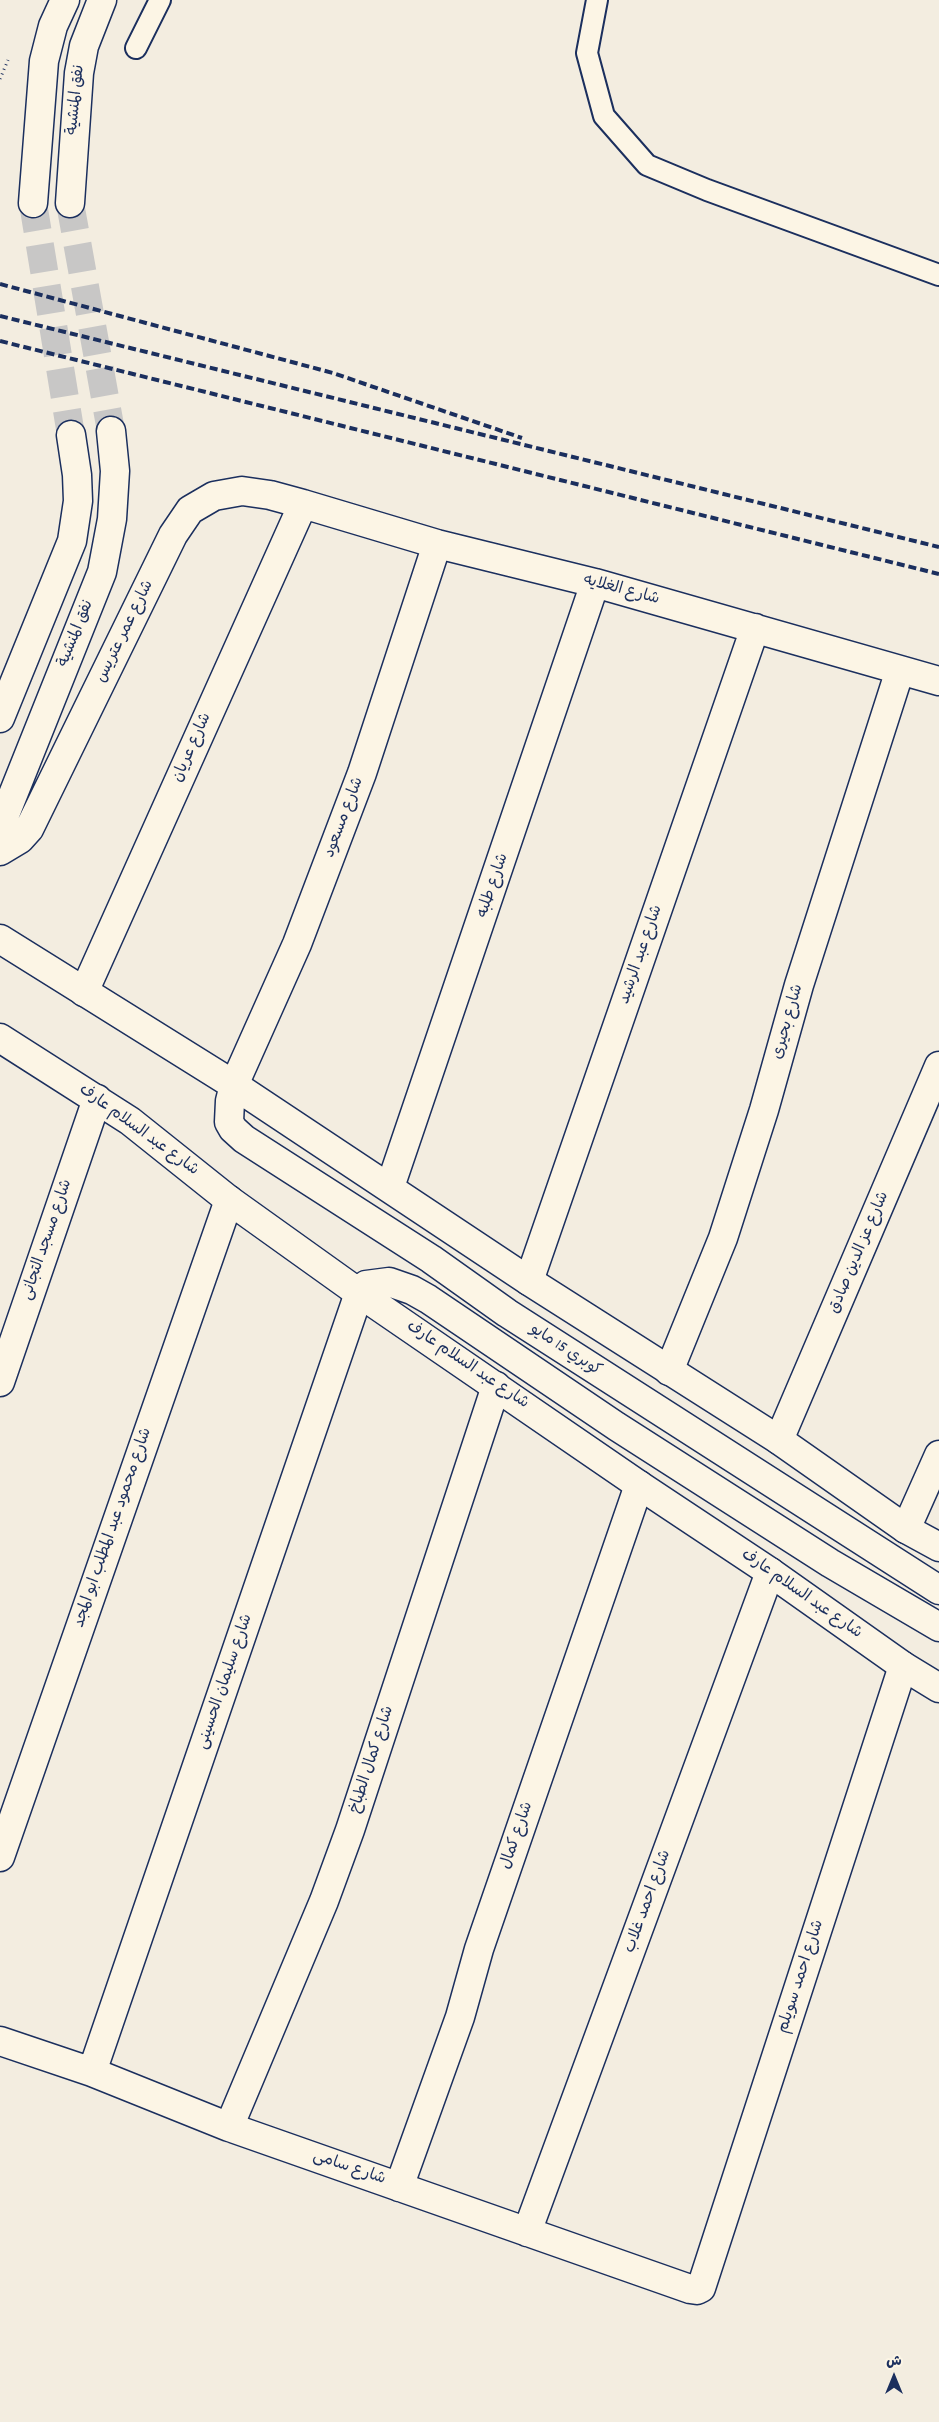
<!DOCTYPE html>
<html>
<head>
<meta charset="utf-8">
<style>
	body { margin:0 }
	#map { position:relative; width:939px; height:2422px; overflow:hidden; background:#f3ede0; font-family:Dekko,"Playpen Sans Arabic",sans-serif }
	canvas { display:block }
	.north { position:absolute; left:869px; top:2352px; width:50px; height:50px; -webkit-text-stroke:4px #fcf5e5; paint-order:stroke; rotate:0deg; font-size:14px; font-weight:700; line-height:20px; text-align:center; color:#1b2f5e }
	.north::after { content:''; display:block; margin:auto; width:18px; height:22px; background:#1b2f5e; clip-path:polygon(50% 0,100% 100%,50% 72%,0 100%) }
</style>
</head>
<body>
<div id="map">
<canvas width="939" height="2422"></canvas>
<div class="north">ش</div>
</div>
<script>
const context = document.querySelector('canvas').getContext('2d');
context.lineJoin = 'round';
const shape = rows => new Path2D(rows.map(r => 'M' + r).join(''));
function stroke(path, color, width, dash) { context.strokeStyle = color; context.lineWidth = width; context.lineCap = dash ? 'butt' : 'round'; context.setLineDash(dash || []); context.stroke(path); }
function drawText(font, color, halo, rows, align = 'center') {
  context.font = font + ' Dekko,"Playpen Sans Arabic",sans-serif'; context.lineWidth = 4; context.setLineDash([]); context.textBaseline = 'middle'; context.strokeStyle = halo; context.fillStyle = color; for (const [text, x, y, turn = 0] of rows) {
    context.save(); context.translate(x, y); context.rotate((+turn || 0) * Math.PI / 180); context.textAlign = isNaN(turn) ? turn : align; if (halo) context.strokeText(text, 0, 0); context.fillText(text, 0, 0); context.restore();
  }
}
stroke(shape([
	[33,203,71,435],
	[70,203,111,431]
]), '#c8c7c6', 28, [28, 14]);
const service = shape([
	[597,0,587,53,604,116,647,165,707,190,939,275],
	[136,48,160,0]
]);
const minor = shape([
	[33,203,44,61,53,26,65,0],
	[70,203,79,73,84,46,102,0],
	[0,718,72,541,78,501,77,475,71,435],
	[0,827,102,572,112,519,115,471,111,431],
	[0,851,20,839,29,829,173,535,190,510,214,496,242,491,270,495,303,504,437,544,595,583,939,681],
	[84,992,303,504],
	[234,1085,297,944,362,773,437,544],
	[390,1187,595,583],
	[529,1281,755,628],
	[669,1371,723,1238,764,1110,799,985,900,670],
	[0,1382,97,1099],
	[779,1440,939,1066],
	[906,1529,939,1455],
	[0,1857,229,1200],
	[0,2041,92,2072,229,2127,690,2289,697,2290,701,2288,903,1666],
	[92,2072,359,1293],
	[229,2127,324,1901,350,1830,496,1386],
	[399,2187,460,2017,479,1949,639,1485],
	[527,2232,770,1572]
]);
const secondary = shape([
	[0,939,234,1085,529,1281,779,1440,906,1529,939,1547],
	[0,1038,130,1121,229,1200,359,1293,639,1485,770,1572,903,1666,939,1688],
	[234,1085,230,1101,229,1122,233,1129,244,1139,431,1259,507,1313,939,1590],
	[359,1293,366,1285,389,1282,412,1290,428,1299,616,1426,830,1563,939,1627]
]);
stroke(service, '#1b2f5e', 24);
stroke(minor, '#1b2f5e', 31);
stroke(secondary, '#1b2f5e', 31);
stroke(shape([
	[0,79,8,60]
]), '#1b2f5e', 3, [1, 4]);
stroke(service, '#fcf5e5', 20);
stroke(minor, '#fcf5e5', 28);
stroke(secondary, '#fcf5e5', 28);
stroke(shape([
	[0,284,333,373,522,438],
	[0,316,939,547],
	[0,341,939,574]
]), '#1b2f5e', 4, [8, 4]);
drawText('16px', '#1b2f5e', '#fcf5e5', [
	["نفق المنشية",77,100,-84],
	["شارع الغلايه",621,591,15],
	["شارع عمر عتريس",126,632,-64],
	["نفق المنشية",77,634,-68],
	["شارع عريان",193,748,-66],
	["شارع مسعود",345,818,-69],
	["شارع طلبه",494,886,-71],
	["شارع عبد الرشيد",642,955,-71],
	["شارع بحيرى",789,1022,-74],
	["شارع عبد السلام عارف",138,1131,36],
	["شارع مسجد التجانى",48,1240,-71],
	["شارع عز الدين صادق",860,1253,-67],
	["كوبري 15 مايو",565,1351,33],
	["شارع عبد السلام عارف",467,1366,34],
	["شارع محمود عبد المطلب ابو المجد",114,1528,-71],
	["شارع عبد السلام عارف",801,1595,35],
	["شارع سليمان الحسينى",226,1682,-71],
	["شارع كمال الطباخ",373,1760,-72],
	["شارع كمال",518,1836,-71],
	["شارع احمد غلاب",649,1902,-70],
	["شارع احمد سويلم",802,1977,-72],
	["شارع سامى",349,2169,19]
]);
</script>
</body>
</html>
